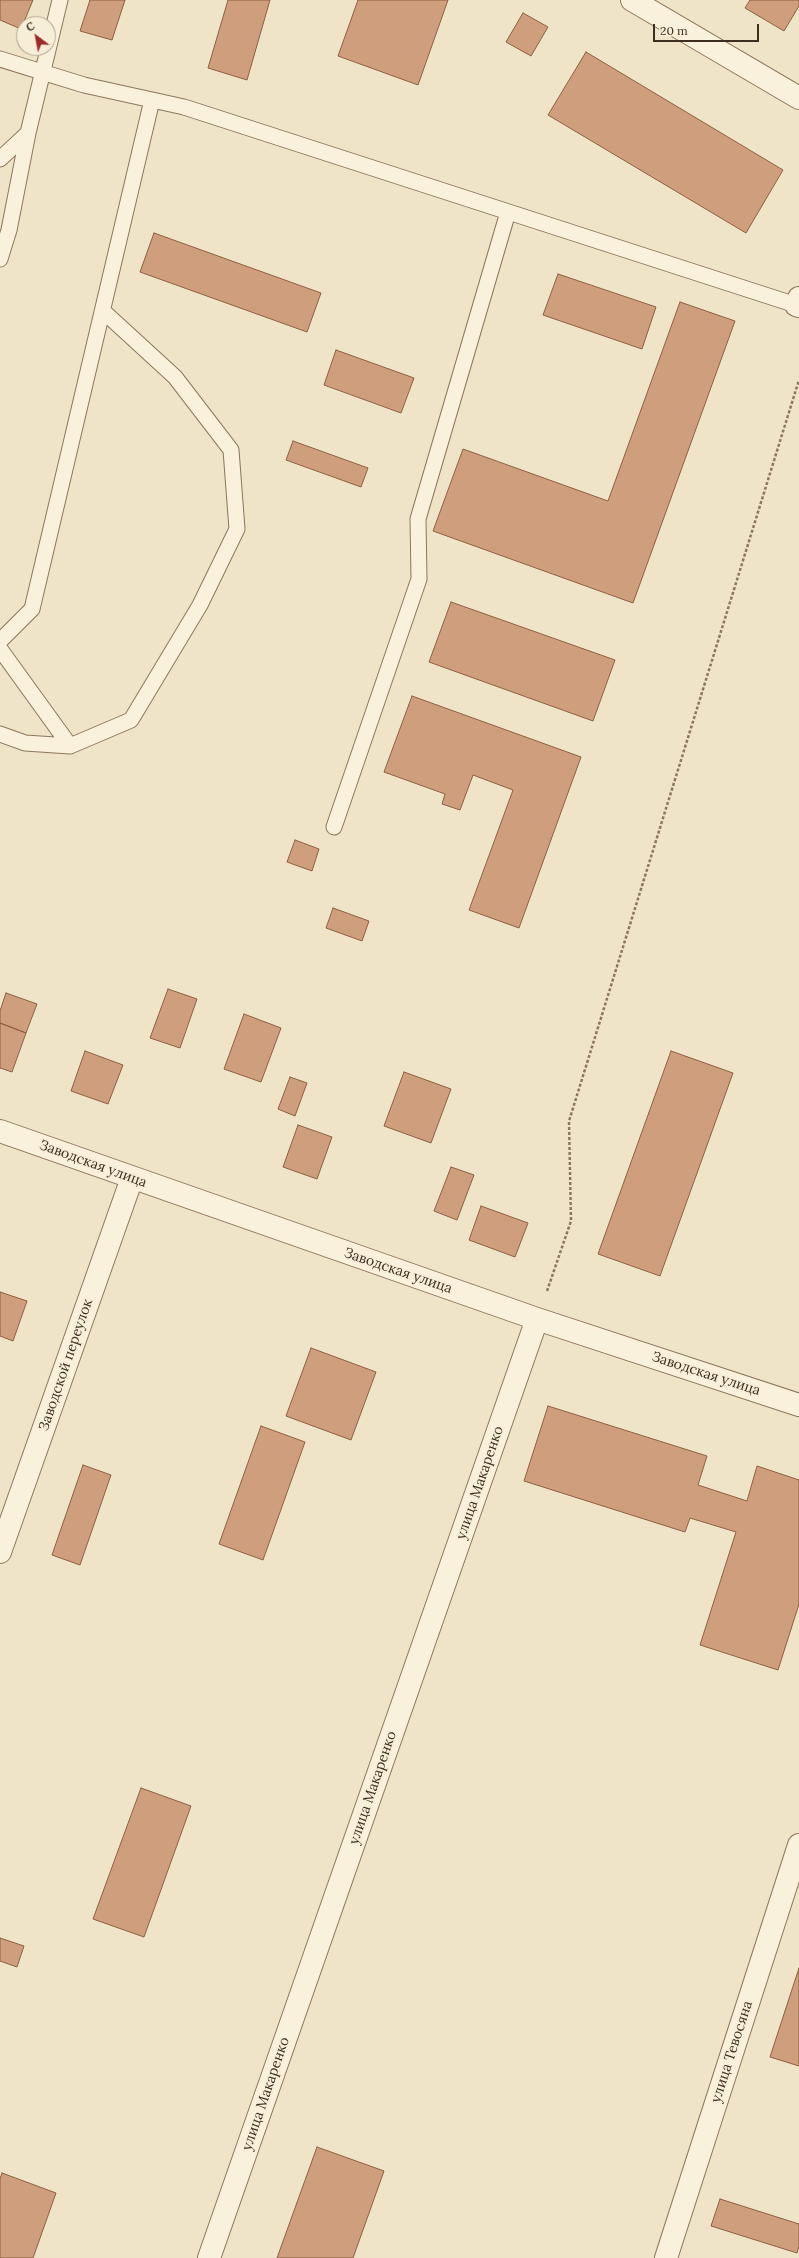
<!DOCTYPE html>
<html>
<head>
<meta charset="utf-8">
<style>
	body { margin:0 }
	#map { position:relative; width:799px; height:2258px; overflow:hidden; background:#f0e4c8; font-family:Lora,serif }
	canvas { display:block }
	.north { position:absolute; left:16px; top:16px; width:40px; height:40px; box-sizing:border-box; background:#f7eed8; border:1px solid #ada18e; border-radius:50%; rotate:328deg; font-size:11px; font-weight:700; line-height:16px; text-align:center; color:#3d2e20 }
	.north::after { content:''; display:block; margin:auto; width:14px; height:18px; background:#9e2a2b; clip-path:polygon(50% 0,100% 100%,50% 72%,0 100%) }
	.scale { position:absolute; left:653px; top:24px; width:106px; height:18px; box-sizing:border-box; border:2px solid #3d2e20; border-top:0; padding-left:5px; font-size:12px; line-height:14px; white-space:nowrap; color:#3d2e20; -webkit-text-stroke:3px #f7eed8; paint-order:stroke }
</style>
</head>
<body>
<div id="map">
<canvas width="799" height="2258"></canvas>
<div class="north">С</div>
<div class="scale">20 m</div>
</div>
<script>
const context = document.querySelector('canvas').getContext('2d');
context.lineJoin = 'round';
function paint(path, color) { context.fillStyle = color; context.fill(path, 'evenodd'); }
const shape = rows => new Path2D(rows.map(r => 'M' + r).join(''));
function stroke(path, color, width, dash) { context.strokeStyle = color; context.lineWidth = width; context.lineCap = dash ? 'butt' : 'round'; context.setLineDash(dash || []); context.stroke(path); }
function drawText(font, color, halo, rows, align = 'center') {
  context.font = font + ' Lora,serif'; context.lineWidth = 4; context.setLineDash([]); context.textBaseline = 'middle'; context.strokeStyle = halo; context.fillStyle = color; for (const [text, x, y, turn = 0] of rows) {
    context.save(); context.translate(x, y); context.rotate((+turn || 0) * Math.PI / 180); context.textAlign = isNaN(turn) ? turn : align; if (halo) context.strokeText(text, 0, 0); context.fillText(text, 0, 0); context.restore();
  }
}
const building = shape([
	[0,0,33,0,21,29,0,20,0,0],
	[90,0,125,0,112,40,80,31,90,0],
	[228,0,270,0,247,80,208,68,228,0],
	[358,0,448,0,418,85,338,56,358,0],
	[750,0,799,0,799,6,784,31,745,8,750,0],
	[523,13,548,27,531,56,506,42,523,13],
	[586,52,783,170,746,233,548,115,586,52],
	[154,233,321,293,307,332,140,272,154,233],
	[558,274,656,307,642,349,543,315,558,274],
	[680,302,735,321,633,603,433,531,463,449,608,501,680,302],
	[336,350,414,378,401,413,324,385,336,350],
	[293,441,368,468,361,487,286,460,293,441],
	[451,602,615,660,593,721,429,662,451,602],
	[412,696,581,757,519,928,469,910,513,790,473,775,460,810,442,804,445,794,384,772,412,696],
	[295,840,319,849,312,871,287,862,295,840],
	[333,908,369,921,362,941,326,928,333,908],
	[168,989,197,999,180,1048,150,1038,168,989],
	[6,993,37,1004,26,1033,0,1023,0,1011,6,993],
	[244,1014,281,1028,261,1082,224,1069,244,1014],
	[0,1023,26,1033,12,1072,0,1068,0,1023],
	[85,1051,123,1065,108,1104,71,1091,85,1051],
	[671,1051,733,1073,660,1276,598,1254,671,1051],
	[404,1072,451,1089,431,1143,384,1126,404,1072],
	[290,1077,307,1083,295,1116,278,1109,290,1077],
	[298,1125,332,1137,317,1179,283,1167,298,1125],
	[451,1167,474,1175,457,1220,434,1211,451,1167],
	[481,1206,528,1223,515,1257,469,1240,481,1206],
	[0,1292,27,1301,13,1341,0,1336,0,1292],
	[311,1348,376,1372,351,1440,286,1416,311,1348],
	[548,1406,707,1456,698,1485,747,1501,757,1466,799,1480,799,1604,778,1670,700,1645,736,1532,690,1518,685,1532,524,1481,548,1406],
	[261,1426,305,1442,263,1560,219,1544,261,1426],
	[83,1465,111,1475,80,1565,52,1555,83,1465],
	[141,1788,191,1806,144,1937,93,1919,141,1788],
	[0,1938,24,1946,17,1967,0,1961,0,1938],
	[799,1968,799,2066,770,2057,799,1968],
	[317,2147,384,2171,353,2258,277,2258,317,2147],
	[2,2173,56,2193,33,2258,0,2258,0,2179,2,2173],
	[720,2199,799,2224,799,2246,797,2253,711,2226,720,2199]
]);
paint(building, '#cf9f7d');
stroke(building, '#8d5f41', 1);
const service = shape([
	[0,59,84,85,184,107,796,305],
	[0,159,28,133],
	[0,259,9,230,28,133,60,0],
	[0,641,32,609,152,100],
	[0,649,70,746],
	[0,734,25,743,70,746,131,720,200,605,237,529,231,450,175,377,103,311],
	[334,827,419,579,418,519,508,212]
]);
const minor = shape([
	[632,0,799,98],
	[799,298,796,305,799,306],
	[0,1131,537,1319,799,1405],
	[0,1552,132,1178],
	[209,2258,537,1319],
	[666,2258,799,1845]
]);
stroke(service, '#8d765c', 17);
stroke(minor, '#8d765c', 24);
stroke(shape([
	[547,1291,571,1221,569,1121,799,380]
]), '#8d765c', 2.5, [3, 2]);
stroke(service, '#faf1dc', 15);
stroke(minor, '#faf1dc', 22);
drawText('14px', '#3d2e20', '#f7eed8', [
	["Заводская улица",93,1164,20],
	["Заводская улица",398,1271,19],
	["Заводской переулок",66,1365,-71],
	["Заводская улица",706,1374,18],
	["улица Макаренко",480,1483,-71],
	["улица Макаренко",373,1788,-71],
	["улица Тевосяна",732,2052,-72],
	["улица Макаренко",266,2094,-71]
]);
</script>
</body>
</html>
